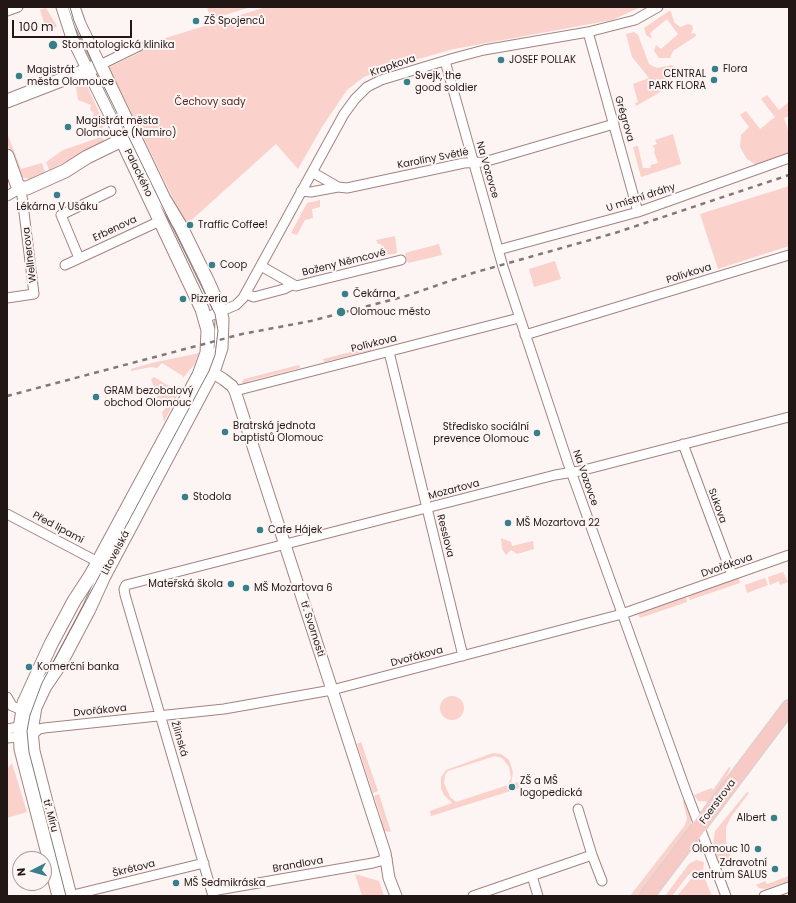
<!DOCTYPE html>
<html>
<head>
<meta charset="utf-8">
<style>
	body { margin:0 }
	#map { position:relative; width:796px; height:903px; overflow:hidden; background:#fcf5f4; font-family:Poppins,sans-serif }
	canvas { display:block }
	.frame { position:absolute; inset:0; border:8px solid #231716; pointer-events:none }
	.north { position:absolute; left:12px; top:851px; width:40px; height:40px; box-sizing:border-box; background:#fcf5f4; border:1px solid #a59c9b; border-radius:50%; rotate:264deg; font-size:11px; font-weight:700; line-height:16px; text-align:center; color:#231716 }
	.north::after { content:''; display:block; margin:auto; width:14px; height:18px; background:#387f89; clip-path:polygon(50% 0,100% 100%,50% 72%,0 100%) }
	.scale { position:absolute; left:12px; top:20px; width:120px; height:18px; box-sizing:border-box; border:2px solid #231716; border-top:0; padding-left:5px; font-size:12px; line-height:14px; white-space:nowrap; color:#231716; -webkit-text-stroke:3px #fcf5f4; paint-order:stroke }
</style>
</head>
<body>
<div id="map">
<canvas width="796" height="903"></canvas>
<div class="frame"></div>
<div class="north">N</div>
<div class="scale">100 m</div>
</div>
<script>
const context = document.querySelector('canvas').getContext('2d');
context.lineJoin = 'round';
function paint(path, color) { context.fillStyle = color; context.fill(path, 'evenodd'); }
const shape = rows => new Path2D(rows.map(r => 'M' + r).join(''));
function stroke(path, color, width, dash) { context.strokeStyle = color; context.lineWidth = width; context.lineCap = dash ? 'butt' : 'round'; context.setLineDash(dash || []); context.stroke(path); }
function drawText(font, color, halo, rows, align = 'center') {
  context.font = font + ' Poppins,sans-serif'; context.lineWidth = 4; context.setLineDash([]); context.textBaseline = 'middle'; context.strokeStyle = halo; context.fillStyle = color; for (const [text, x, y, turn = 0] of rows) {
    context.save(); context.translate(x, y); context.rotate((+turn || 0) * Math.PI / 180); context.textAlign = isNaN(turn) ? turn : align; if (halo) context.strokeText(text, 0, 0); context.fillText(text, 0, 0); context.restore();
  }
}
paint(shape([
	[207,7,251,7,211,19],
	[266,7,641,7,612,20,454,49,386,68,364,77,347,90,322,127,298,169,276,144,186,225,109,67,139,53,143,45],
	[46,8,57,26,47,32,40,10],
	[669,11,671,12,674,22,680,27,688,24,692,25,693,29,691,34,695,33,696,36,673,51,670,58,659,58,654,51,656,45,661,49,678,34,667,19,650,33,652,39,646,35,644,28],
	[634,32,638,35,649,64,657,68,672,65,679,75,657,94,636,106,635,103,638,102,633,84,649,78,632,57,626,34],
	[86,84,105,125,101,129,91,119,94,113,90,110,91,105,78,100,76,87],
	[767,95,779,110,789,102,789,116,784,118,789,133,789,157,758,166,747,159,740,147,741,135,749,127,740,115,746,111,760,129,775,117,761,99],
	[7,133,21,169,42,163,45,172,29,179,21,177,7,143],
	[673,134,681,164,641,177,633,147,638,146,643,168,650,168,651,165,658,163,654,152,655,148,652,146,657,144,655,140],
	[101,137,106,142,49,170,46,162,63,150],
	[789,186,789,246,718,269,700,214],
	[320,200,320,207,312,209,313,218,305,220,297,235,291,233,307,203],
	[395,236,397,253,383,256,381,244,378,244,376,240],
	[439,244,442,255,408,263,405,253],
	[555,261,561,279,534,287,529,269],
	[371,347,372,350,324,362,323,359],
	[199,353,194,365,182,379,183,376,162,363,157,368,151,367,131,371,131,369,152,363],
	[299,365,300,368,249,381,244,386,242,382,244,379],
	[154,377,179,392,164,422,162,412,174,399,173,397,160,401,158,399,151,379],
	[501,538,511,542,512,546,533,541,534,549,517,554,511,550,506,555,502,549],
	[783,572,788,582,780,585,779,581,770,585,768,577],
	[739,578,740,583,690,600,688,596],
	[765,578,768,585,747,593,745,585],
	[686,596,687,602,640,618,638,613],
	'440 708a12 12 0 1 1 24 0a12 12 0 1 1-24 0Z',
	[361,742,378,791,373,793,357,744],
	[493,753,501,754,509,760,513,772,511,784,518,782,520,788,431,816,430,811,452,803,444,795,441,788,441,777,446,770],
	[495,756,502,758,509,767,511,778,508,785,456,802,450,797,444,783,445,775,448,771],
	[12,763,27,812,7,818,7,769],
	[729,767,731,768,717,794,709,802,698,801,694,795,712,788,713,790],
	[747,792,749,793,731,817,726,827,726,841,732,861,720,866,713,845,715,831],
	[379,794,391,832,384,831,380,823,382,820,374,796],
	[684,799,691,819,691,827,639,896,630,896,685,825,687,818,683,802],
	[696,860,704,862,703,871,689,874,672,896,665,896,689,864],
	[355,874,379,881,384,896,362,896],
	[695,876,705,879,712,896,677,896,691,879],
	[789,876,789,881,765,889,759,888,756,885,765,881,767,884]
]), '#fad1cb');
const minor = shape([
	[7,11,18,7],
	[588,32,638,212],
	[445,61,503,267,568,463,686,791,726,896],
	[100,65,139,46],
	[312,172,338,187],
	[301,191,311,192,338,187,347,188,464,163,484,162,614,124],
	[7,196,21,188,34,294,7,298],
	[498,250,638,212,789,158],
	[79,258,61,215,111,191],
	[65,265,160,221],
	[261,266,296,286,401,260],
	[246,294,254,297,284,289,292,285],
	[205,318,236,305,243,298,344,114,355,99,367,87,381,80,454,58,484,50,588,32,635,20,658,7],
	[525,335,789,255],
	[389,352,463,656],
	[235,391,519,318],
	[683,444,732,575],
	[7,514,98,562],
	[7,697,12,706,22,710],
	[7,729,25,726],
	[7,738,31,736,39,729,44,728,224,709,332,690,622,614,789,555],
	[592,855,602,881],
	[532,876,538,896],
	[212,891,373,863,387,859],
	[69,896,204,863],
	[213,896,125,595,124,589,126,585,555,475,580,471,789,417],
	[473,896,592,855,578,809],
	[764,896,789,887]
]);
const tertiary = shape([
	[62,7,72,38,122,140,128,137],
	[74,7,80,24,100,65],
	[205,368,223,379,232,386,235,391,385,853,389,878,396,896]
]);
const secondary = shape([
	[7,101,100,65,164,199,181,227,207,280,219,307,222,319,221,348,214,369,104,576,89,609,60,664,45,686,35,707,31,731,33,751,70,896],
	[7,156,17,184,21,188,27,188,65,171,87,157,122,140,202,309,208,330,207,353,199,375,91,575,74,601,51,644,24,703,20,729,21,749,59,896]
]);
const primary = shape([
	[647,896,789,707]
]);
stroke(minor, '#a3837f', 11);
stroke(tertiary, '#a3837f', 13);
stroke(secondary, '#a3837f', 15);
stroke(primary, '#d3d1d0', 16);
stroke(minor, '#fff', 9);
stroke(tertiary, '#fff', 11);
stroke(secondary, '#fff', 13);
stroke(primary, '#f8cac5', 14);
stroke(shape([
	[66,896,29,752,27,731,30,715,42,683,209,371,215,355,218,331,215,314,95,68,74,21,70,7]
]), '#827877', 1);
stroke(shape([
	[7,396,242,334,311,321,406,296,473,273,615,233,789,175]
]), '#827877', 2.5, [5, 5]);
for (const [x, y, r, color] of [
	[196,21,4,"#387f89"],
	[53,45,5,"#387f89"],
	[501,60,4,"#387f89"],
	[715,69,4,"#387f89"],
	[19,76,4,"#387f89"],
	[714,80,4,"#387f89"],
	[407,82,4,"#387f89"],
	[68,127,4,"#387f89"],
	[57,195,4,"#387f89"],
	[190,225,4,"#387f89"],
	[212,265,4,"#387f89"],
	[345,294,4,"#387f89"],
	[183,299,4,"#387f89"],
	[341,312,5,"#387f89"],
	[96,397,4,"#387f89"],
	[225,432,4,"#387f89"],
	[537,433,4,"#387f89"],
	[185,497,4,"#387f89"],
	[508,523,4,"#387f89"],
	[260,530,4,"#387f89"],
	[231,584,4,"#387f89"],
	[246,588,4,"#387f89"],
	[29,667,4,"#387f89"],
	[512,787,4,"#387f89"],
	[774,818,4,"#387f89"],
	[758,849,4,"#387f89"],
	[775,869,4,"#387f89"],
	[176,883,4,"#387f89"]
]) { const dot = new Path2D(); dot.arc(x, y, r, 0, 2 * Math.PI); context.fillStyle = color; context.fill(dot); stroke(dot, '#fcf5f4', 1.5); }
drawText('10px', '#231716', '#fcf5f4', [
	["ZŠ Spojenců",204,21],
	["Stomatologická klinika",62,45],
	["JOSEF POLLAK",509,60],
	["Flora",723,69],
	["Magistrát",27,70],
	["města Olomouce",27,82],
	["CENTRAL",706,74,"right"],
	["PARK FLORA",706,86,"right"],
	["Svejk, the",415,76],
	["good soldier",415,88],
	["Magistrát města",76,121],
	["Olomouce (Namiro)",76,133],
	["Lékárna V Ušáku",57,207,"center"],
	["Traffic Coffee!",198,225],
	["Coop",220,265],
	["Čekárna",353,294],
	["Pizzeria",191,299],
	["Olomouc město",350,312],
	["GRAM bezobalový",104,391],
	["obchod Olomouc",104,403],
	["Bratrská jednota",233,426],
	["baptistů Olomouc",233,438],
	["Středisko sociální",529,427,"right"],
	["prevence Olomouc",529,439,"right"],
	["Stodola",193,497],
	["MŠ Mozartova 22",516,523],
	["Cafe Hájek",268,530],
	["Mateřská škola",223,584,"right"],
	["MŠ Mozartova 6",254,588],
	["Komerční banka",37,667],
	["ZŠ a MŠ",520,781],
	["logopedická",520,793],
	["Albert",766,818,"right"],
	["Olomouc 10",750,849,"right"],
	["Zdravotní",767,863,"right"],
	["centrum SALUS",767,875,"right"],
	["MŠ Sedmikráska",184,883]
], 'left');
drawText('10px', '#231716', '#fcf5f4', [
	["Krapkova",393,66,-19],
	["Grégrova",624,119,74],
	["Karolíny Světlé",433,159,-11],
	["Na Vozovce",487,170,74],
	["Palackého",138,173,64],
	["U místní dráhy",641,198,-18],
	["Erbenova",115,229,-25],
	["Wellnerova",30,255,-97],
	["Boženy Němcové",344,263,-14],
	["Polívkova",689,274,-17],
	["Polívkova",374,344,-14],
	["Na Vozovce",585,478,71],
	["Mozartova",454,490,-15],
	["Sukova",717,506,70],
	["Před lipami",58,528,28],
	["Resslova",445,536,76],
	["Litovelská",116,553,-62],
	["Dvořákova",727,566,-19],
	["tř. Svornosti",312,629,72],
	["Dvořákova",417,657,-15],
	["Dvořákova",100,711,-6],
	["Žilinská",179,739,74],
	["Foerstrova",718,802,-53],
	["tř. Míru",50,816,75],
	["Brandlova",298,865,-10],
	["Škrétova",134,869,-14]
]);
drawText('10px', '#5a201b', '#fcf5f4', [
	["Čechovy sady",210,102]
]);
</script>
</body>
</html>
